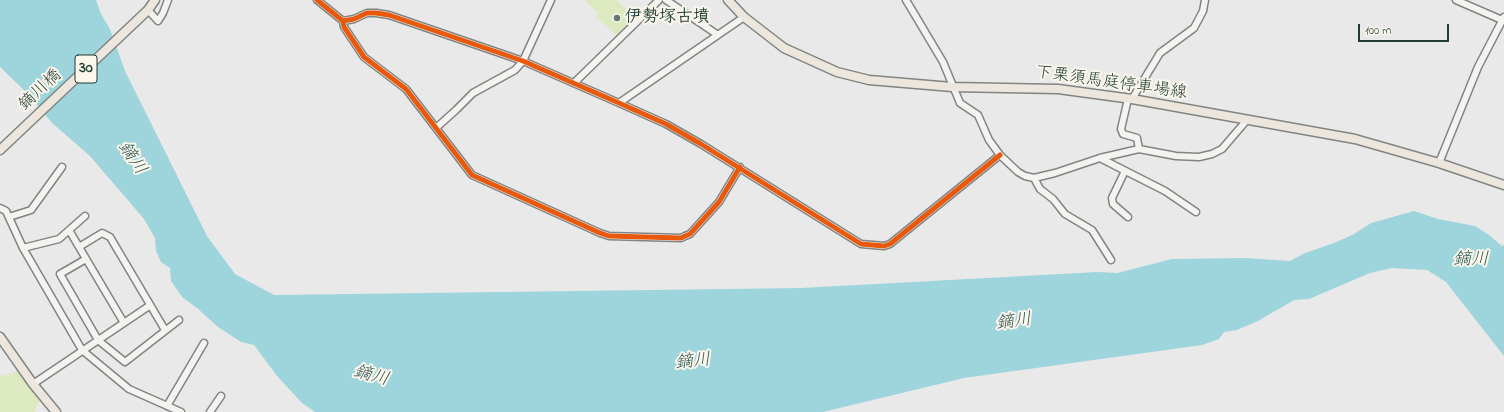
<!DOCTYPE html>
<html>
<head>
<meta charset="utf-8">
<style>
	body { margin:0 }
	#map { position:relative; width:1504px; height:412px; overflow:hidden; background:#eae9e9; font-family:"Indie Flower",sans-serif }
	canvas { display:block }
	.scale { position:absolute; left:1358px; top:24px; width:91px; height:18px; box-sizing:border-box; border:2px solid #1f3d34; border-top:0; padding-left:5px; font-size:12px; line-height:14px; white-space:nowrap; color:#1f3d34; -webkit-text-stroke:3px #fbf7ec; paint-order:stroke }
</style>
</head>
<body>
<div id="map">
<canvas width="1504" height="412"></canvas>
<div class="scale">100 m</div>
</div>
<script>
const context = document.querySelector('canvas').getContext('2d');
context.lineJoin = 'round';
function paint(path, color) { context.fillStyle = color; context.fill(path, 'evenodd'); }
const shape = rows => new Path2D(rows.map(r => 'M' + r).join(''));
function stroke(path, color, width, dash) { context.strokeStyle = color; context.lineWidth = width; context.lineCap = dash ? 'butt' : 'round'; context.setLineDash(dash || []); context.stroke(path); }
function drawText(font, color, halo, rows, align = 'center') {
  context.font = font + ' "Indie Flower","Klee One",sans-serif'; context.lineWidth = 4; context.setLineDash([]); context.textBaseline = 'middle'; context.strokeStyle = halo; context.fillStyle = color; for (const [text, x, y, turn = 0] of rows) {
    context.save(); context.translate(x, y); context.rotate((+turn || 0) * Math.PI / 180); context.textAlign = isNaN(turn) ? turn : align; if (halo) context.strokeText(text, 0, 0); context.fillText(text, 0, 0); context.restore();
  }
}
paint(shape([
	[585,0,616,0,637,18,618,36,595,16,598,13],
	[19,370,41,401,37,405,35,412,0,412,0,375,4,376]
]), '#dde9c0');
paint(shape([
	[0,0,96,0,101,14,110,29,125,71,207,236,235,274,274,295,801,288,1098,272,1117,273,1172,259,1245,258,1290,261,1305,253,1334,243,1354,234,1371,223,1414,211,1438,219,1475,226,1489,235,1502,246,1504,245,1504,356,1446,282,1427,270,1392,268,1370,273,1309,299,1294,300,1258,321,1237,330,1224,332,1219,339,1202,345,964,378,823,412,315,412,302,403,277,376,254,345,241,342,218,327,197,308,182,297,171,281,170,268,161,262,156,251,155,238,144,219,90,156,52,123,28,94,0,67]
]), '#9ed5dc');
const minor = shape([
	[317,0,343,21,354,19,367,13,376,13,389,15,523,61,619,103,666,124,701,144,861,244,884,246,890,244,1000,155],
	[666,0,718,35],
	[906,0,943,62,960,103,978,115,989,140,1000,155,1018,172,1025,176,1034,178,1055,173,1100,158,1139,149,1176,156,1199,157,1212,154,1222,149,1246,121],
	[1456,0,1502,20],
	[148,10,158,21,163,13,168,0],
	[343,21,344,27,364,57,406,89,472,175,600,233,609,236,681,238,685,236,690,234,719,202,740,167],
	[574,83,659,0],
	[1128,99,1121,129,1123,134,1137,138,1139,149],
	[1132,99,1160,53,1194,28,1203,11,1205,0],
	[619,103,744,17],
	[436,128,456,110,473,93,515,70,523,61,551,0],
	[1100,158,1165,191,1196,212],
	[1439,163,1478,67,1504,17],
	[1125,171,1112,198,1113,204,1128,217],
	[1034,178,1040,189,1053,199,1065,214,1092,230,1111,260],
	[0,208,6,211,23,248,82,350,129,389,181,412],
	[9,217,31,210,62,167],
	[69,230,124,323],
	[79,247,102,233,110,237,165,330],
	[23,248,59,239,85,216],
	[86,259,60,274,98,340,125,362,179,320],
	[33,384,149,306],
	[167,406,204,343],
	[210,412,221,396]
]);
const major = shape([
	[728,0,744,17,784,48,837,72,869,80,952,87,1058,89,1132,99,1355,139,1439,163,1504,185],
	[0,150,148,10,155,0],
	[0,337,33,384,56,412]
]);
stroke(minor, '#808583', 9);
stroke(major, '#808583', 11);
stroke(minor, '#f4f3f0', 6);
stroke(major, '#ece6dc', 8);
stroke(shape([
	[317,0,343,21,354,19,367,13,376,13,389,15,523,61,619,103,666,124,701,144,861,244,884,246,890,244,1000,155],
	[343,21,344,27,364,57,406,89,472,175,600,233,609,236,681,238,685,236,690,234,719,202,740,167]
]), '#e8590c', 5);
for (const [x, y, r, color] of [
	[617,18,4,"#667973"]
]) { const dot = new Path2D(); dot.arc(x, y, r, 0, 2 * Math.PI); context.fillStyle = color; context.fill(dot); stroke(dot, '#fbf7ec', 1.5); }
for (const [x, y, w] of [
	[86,69,22]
]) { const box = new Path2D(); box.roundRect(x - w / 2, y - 14, w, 28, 3); context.fillStyle = '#fbf7ec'; context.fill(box); stroke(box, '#1f3d34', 1); }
drawText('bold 16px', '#1f3d34', null, [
	["30",86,69]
]);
drawText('bold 17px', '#1f3d34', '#fbf7ec', [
	["伊勢塚古墳",625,18]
], 'left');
drawText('17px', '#1f3d34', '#fbf7ec', [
	["下栗須馬庭停車場線",1111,84,8],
	["鏑川橋",41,91,-43]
]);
drawText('italic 18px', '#325a55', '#fbf7ec', [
	["鏑川",131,159,56],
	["鏑川",1471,261],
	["鏑川",1014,323,-7],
	["鏑川",693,363,-6],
	["鏑川",371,377,15]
]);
</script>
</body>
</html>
